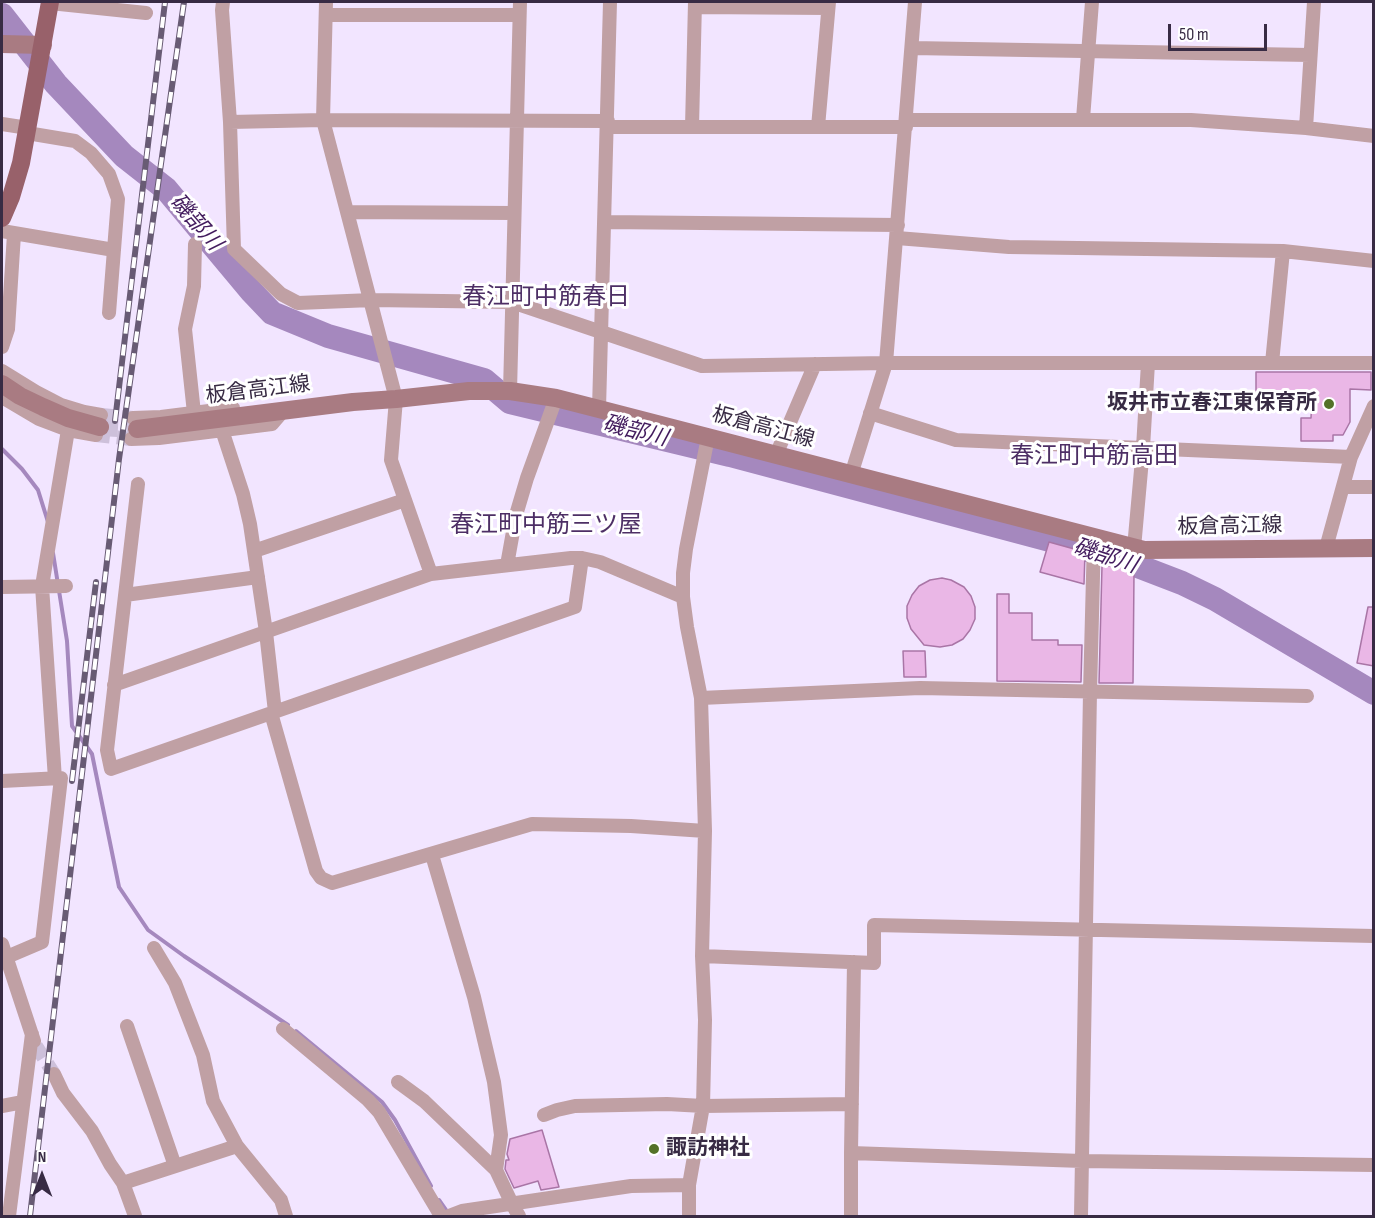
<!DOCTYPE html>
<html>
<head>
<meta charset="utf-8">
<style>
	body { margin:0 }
	#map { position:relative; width:1375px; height:1218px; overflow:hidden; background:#f2e5ff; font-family:"Sofia Sans Condensed",sans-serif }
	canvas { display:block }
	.frame { position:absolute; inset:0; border:3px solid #382b44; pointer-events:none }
	.north { position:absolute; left:12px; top:1146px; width:60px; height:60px; -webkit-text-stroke:4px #fff; paint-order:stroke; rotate:0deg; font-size:16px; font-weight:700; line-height:24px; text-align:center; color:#382b44 }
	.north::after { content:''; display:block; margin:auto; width:21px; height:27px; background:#382b44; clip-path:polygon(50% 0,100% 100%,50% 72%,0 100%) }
	.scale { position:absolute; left:1168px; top:24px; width:99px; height:27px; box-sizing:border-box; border:3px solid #382b44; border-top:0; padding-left:8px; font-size:18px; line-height:21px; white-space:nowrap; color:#382b44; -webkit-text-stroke:4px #fff; paint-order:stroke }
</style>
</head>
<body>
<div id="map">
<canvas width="1375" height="1218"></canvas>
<div class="frame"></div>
<div class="north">N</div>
<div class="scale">50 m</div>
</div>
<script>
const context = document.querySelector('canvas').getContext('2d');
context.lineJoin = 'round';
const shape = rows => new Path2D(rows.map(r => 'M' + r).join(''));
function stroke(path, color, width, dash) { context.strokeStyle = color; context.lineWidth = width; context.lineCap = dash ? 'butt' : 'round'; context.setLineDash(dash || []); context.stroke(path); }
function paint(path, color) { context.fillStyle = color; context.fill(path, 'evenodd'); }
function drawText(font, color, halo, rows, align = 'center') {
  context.font = font + ' "Sofia Sans Condensed","Noto Sans JP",sans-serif'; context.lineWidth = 6; context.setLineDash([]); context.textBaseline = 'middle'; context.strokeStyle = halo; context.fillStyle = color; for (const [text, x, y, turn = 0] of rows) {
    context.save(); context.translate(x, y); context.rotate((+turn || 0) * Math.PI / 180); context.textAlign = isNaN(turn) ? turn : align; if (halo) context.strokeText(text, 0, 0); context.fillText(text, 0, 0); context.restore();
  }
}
stroke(shape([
	[2,449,22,469,38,490,48,522],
	[53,553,67,641,72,726,92,754,119,887,148,930,184,956,288,1025],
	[296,1031,382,1102,395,1120,431,1186],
	[439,1200,448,1213]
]), '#a588be', 4);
stroke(shape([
	[2,15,56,84,124,156,166,189,252,292,272,313,328,336,484,380,510,402,730,455,1117,558,1182,583,1215,599,1374,693]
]), '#a588be', 24);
const building = shape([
	[1256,372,1371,372,1371,390,1350,389,1350,422,1343,435,1333,435,1333,441,1301,441,1301,418,1311,418,1312,395,1256,395,1256,372],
	[1049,542,1085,552,1084,584,1040,572,1049,542],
	[1102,566,1121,566,1134,573,1133,683,1099,683,1102,566],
	[942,578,951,580,964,587,971,596,975,607,975,619,970,630,963,639,952,645,940,647,924,645,911,629,907,618,907,606,912,595,919,586,930,580,942,578],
	[997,594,1009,594,1009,613,1032,613,1032,640,1058,640,1058,645,1082,645,1081,682,997,681,997,594],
	[1368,607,1374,607,1374,666,1357,663,1368,607],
	[903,651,925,651,926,677,904,677,903,651],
	[542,1130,559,1187,541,1190,538,1181,514,1188,505,1169,506,1160,509,1160,507,1154,510,1139,542,1130]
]);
paint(building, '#eab7e6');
stroke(building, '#a975a6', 1.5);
stroke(shape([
	[101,415,133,418],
	[96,435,131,439],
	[36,1046,54,1074]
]), '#cdc0da', 14, [14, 7]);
stroke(shape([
	[100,427,137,429]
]), '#cdc0da', 18, [18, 9]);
stroke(shape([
	[223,2,222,10,230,122,234,249,281,294,298,303,372,300,512,302,702,366,886,363,1374,363],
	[326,2,323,120,396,399,391,460,431,574],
	[50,3,146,13],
	[695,7,828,8],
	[326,15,519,15],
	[912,48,1310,55],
	[1083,119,1092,2],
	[906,120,1191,120,1306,128,1374,136],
	[230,122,323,120,608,121],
	[2,124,28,128],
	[608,127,906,127],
	[692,127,695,2],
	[818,127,829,2],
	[1306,128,1314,2],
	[27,133,75,141,91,153,109,174,118,199,109,313],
	[347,212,514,213],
	[605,222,898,225],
	[2,231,114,250],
	[897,238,1009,247,1283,251,1374,261],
	[2,347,8,329,14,234],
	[1272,363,1283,251],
	[2,371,36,392,61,405,84,412,101,415],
	[510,391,520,2],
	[2,397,39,419,68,430,96,435],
	[599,409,610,2],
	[194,413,185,329,194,286,195,244],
	[870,413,956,440,1351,457],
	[133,418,161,417,233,408],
	[222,430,243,494,250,524,266,632,275,712],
	[131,439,159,438,272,424,284,410,283,409],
	[776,455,815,364],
	[851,475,886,363,915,2],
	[138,484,107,750,111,769,575,607,582,558],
	[1343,487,1374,487],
	[1134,548,1143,448,1148,363],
	[1326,548,1351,457,1374,406],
	[254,551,405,500],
	[507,565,516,515,527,478,556,398],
	[2,587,66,586],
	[125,595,258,577],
	[114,685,431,574,571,558,582,558,600,562,683,597],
	[701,698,920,688,1307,696],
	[271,713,316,871,321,878,332,883,532,824,631,826,705,831],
	[55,779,42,586,68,430],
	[2,781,61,778,42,942,2,959],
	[432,855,474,997,494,1082,501,1135,496,1170,512,1204,519,1216],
	[2,944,34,1041],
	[154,948,175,983,203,1055,213,1101,237,1146,281,1200,286,1216],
	[702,956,874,963,874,925,1374,936],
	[127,1026,175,1166],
	[283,1029,368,1100,379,1112,441,1216],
	[54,1074,63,1093,92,1131,110,1164,123,1183,135,1216],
	[398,1082,424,1101,496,1170],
	[2,1106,23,1102],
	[544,1115,557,1110,575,1106,667,1104,703,1106,852,1104],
	[851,1153,1082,1161,1374,1165],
	[123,1183,237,1146],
	[9,1216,32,1034],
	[449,1216,462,1211,631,1186,689,1185],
	[689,1216,689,1185,703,1106,705,1020,702,956,705,831,701,698,687,627,683,597,683,573,686,549,708,437],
	[851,1216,851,1153,854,962],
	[1081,1216,1090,692,1094,538]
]), '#c0a0a4', 14);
stroke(shape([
	[2,44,43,45],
	[2,384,20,396,43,407,68,418,100,427],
	[137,429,353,402,396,399,469,391,510,391,556,398,599,409,1144,550,1374,548]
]), '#a97b82', 18);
stroke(shape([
	[2,218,11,197,21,163,50,2]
]), '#98616a', 18);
const rail = shape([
	[115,421,165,2],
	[72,781,96,582],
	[30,1216,119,459,184,2]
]);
stroke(rail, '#685b74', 6);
stroke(rail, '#fff', 4, [11]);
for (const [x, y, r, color] of [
	[1329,404,6,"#547228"],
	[654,1149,6,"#547228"]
]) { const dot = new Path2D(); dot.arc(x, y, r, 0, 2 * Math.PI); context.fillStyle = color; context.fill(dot); stroke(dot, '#fff', 2); }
drawText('21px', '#382b44', '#fff', [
	["板倉高江線",258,391,-7],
	["板倉高江線",763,428,15],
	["板倉高江線",1230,527,-1]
]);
drawText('bold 21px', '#382b44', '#fff', [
	["坂井市立春江東保育所",1317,404],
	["諏訪神社",666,1149,"left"]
], 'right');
drawText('italic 22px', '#421b5d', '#fff', [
	["磯部川",195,223,49],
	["磯部川",635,432,14],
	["磯部川",1105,557,18]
]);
drawText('24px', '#4d2f65', '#fff', [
	["春江町中筋春日",546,298],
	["春江町中筋高田",1094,457],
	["春江町中筋三ツ屋",546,526]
]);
</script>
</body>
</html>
